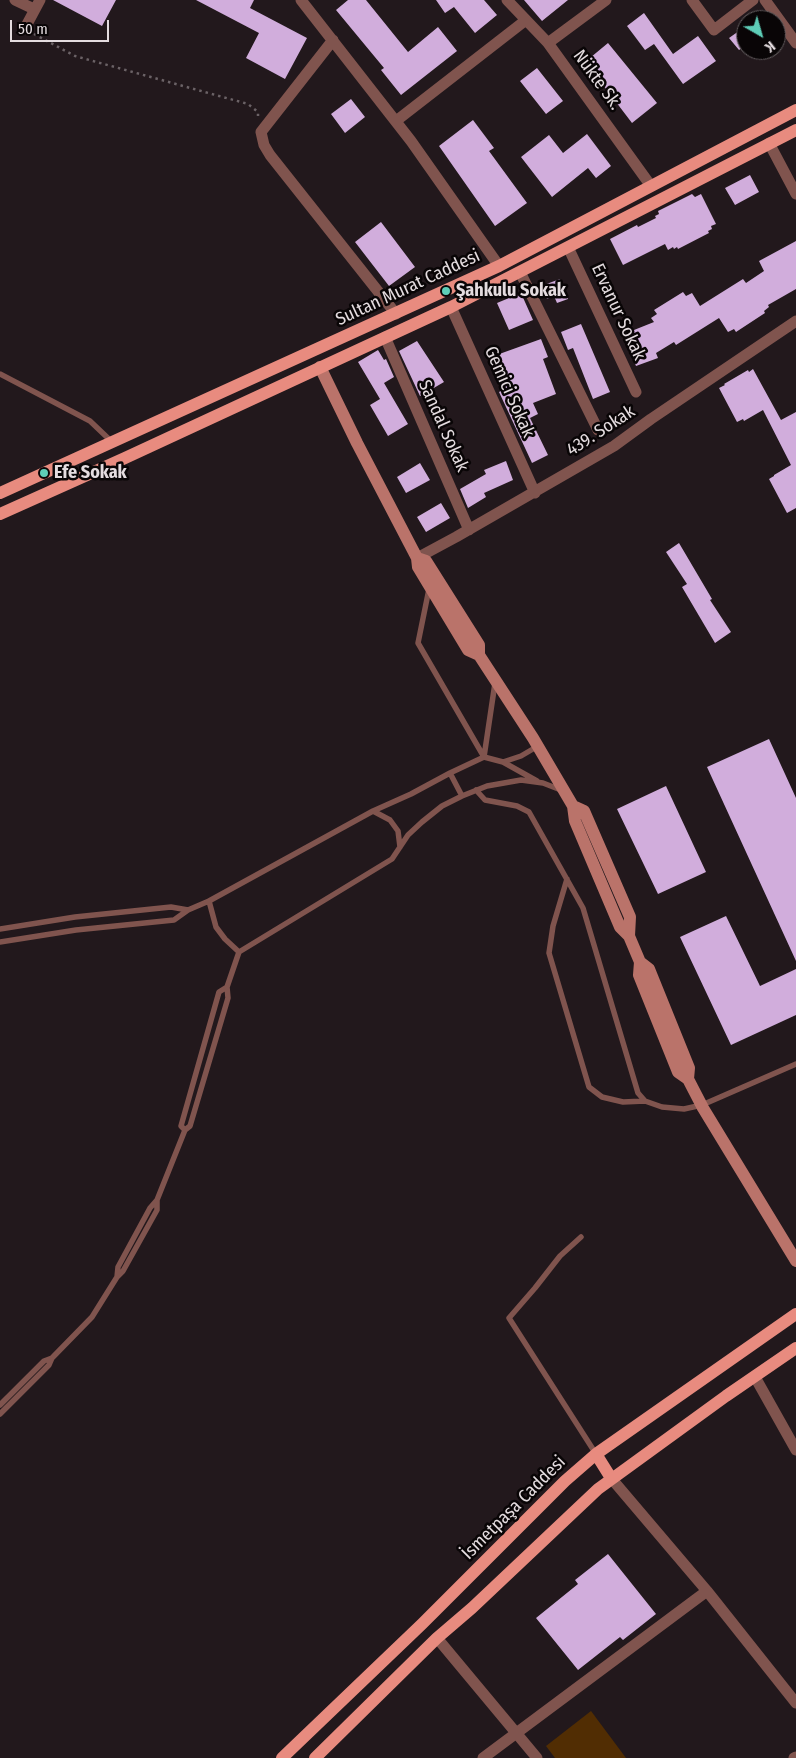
<!DOCTYPE html>
<html>
<head>
<meta charset="utf-8">
<style>
	body { margin:0 }
	#map { position:relative; width:796px; height:1758px; overflow:hidden; background:#22181c; font-family:"Fira Sans Condensed",sans-serif }
	canvas { display:block }
	.north { position:absolute; left:736px; top:10px; width:50px; height:50px; box-sizing:border-box; background:#090506; border:1px solid #615b5d; border-radius:50%; rotate:142deg; font-size:14px; font-weight:700; line-height:20px; text-align:center; color:#e4dcdf }
	.north::after { content:''; display:block; margin:auto; width:18px; height:22px; background:#5eceb8; clip-path:polygon(50% 0,100% 100%,50% 72%,0 100%) }
	.scale { position:absolute; left:10px; top:20px; width:99px; height:22px; box-sizing:border-box; border:2px solid #e4dcdf; border-top:0; padding-left:6px; font-size:15px; line-height:18px; white-space:nowrap; color:#e4dcdf; -webkit-text-stroke:4px #090506; paint-order:stroke }
</style>
</head>
<body>
<div id="map">
<canvas width="796" height="1758"></canvas>
<div class="north">K</div>
<div class="scale">50 m</div>
</div>
<script>
const context = document.querySelector('canvas').getContext('2d');
context.lineJoin = 'round';
function paint(path, color) { context.fillStyle = color; context.fill(path, 'evenodd'); }
const shape = rows => new Path2D(rows.map(r => 'M' + r).join(''));
function stroke(path, color, width, dash) { context.strokeStyle = color; context.lineWidth = width; context.lineCap = dash ? 'butt' : 'round'; context.setLineDash(dash || []); context.stroke(path); }
function drawText(font, color, halo, rows, align = 'center') {
  context.font = font + ' "Fira Sans Condensed",sans-serif'; context.lineWidth = 5; context.setLineDash([]); context.textBaseline = 'middle'; context.strokeStyle = halo; context.fillStyle = color; for (const [text, x, y, turn = 0] of rows) {
    context.save(); context.translate(x, y); context.rotate((+turn || 0) * Math.PI / 180); context.textAlign = isNaN(turn) ? turn : align; if (halo) context.strokeText(text, 0, 0); context.fillText(text, 0, 0); context.restore();
  }
}
paint(shape([
	[591,1711,626,1758,555,1758,546,1746]
]), '#512d03');
paint(shape([
	[53,0,116,0,102,26],
	[196,0,254,0,250,8,307,38,285,79,246,58,259,33],
	[348,0,366,0,408,52,438,27,457,51,401,95,381,70,384,68,336,10],
	[436,0,484,0,497,15,475,33,454,7,445,13],
	[524,0,568,0,542,21],
	[644,13,673,54,698,36,716,61,683,84,654,44,645,50,627,26],
	[746,26,746,45,739,50,729,38],
	[608,43,657,103,632,123,603,85,598,89,579,67],
	[537,68,563,101,546,114,520,81],
	[351,99,365,117,345,133,331,114],
	[473,120,494,148,489,151,527,203,495,226,439,146],
	[587,134,611,166,596,178,588,168,552,197,521,157,549,135,563,153],
	[750,175,759,192,735,205,725,188],
	[692,194,695,197,701,194,716,224,711,226,712,229,708,231,709,233,678,249,677,247,674,249,673,247,668,250,665,244,623,265,610,239,637,225,638,227,656,218,655,216,659,214,658,211],
	[381,222,415,267,389,286,355,242],
	[796,241,796,289,768,305,769,307,764,311,765,313,736,332,734,329,728,332,719,318,676,345,674,342,656,353,658,358,636,366,624,334,654,322,651,318,657,314,654,310,683,292,686,296,692,293,700,306,743,279,746,283,764,271,759,261],
	[560,279,568,299,557,303,554,296,547,299,541,286],
	[521,293,533,320,509,330,497,303],
	[581,324,610,392,593,399,573,348,568,350,561,332],
	[541,339,548,357,543,359,556,394,533,403,538,414,530,418,548,455,532,463,499,392,503,390,491,364,493,362,491,357],
	[417,341,444,382,420,396,399,351],
	[378,350,384,360,386,359,394,377,384,383,408,424,388,436,370,405,380,399,358,362],
	[753,369,781,420,796,412,796,508,787,513,769,479,774,476,774,475,791,465,763,410,744,421,743,419,737,422,719,388,725,385,724,384,748,370,749,372],
	[506,461,513,480,484,493,486,497,468,508,460,489,486,474,484,470],
	[420,463,430,480,406,493,397,477],
	[441,503,450,518,426,532,417,517],
	[679,543,712,599,710,600,731,632,715,643,682,587,687,584,666,552],
	[769,739,796,798,796,961,707,767],
	[666,786,706,872,658,894,617,809],
	[726,916,760,986,796,969,796,1015,731,1045,680,937],
	[608,1554,656,1614,623,1640,620,1637,578,1670,536,1618,578,1584,575,1580]
]), '#d1addc');
stroke(shape([
	[34,34,75,56,248,104,258,112,258,116]
]), '#6b6266', 2.5, [2.5, 4]);
stroke(shape([
	[0,374,90,421,111,441],
	[429,589,418,643,484,757,503,762,537,781],
	[503,762,521,756,538,746],
	[476,790,485,800,517,806,529,812,583,908,638,1093,645,1101,662,1107,684,1109,702,1105,796,1064],
	[462,796,450,773,484,757,495,683],
	[373,811,411,794,450,773],
	[567,879,553,926,549,953,589,1087,602,1097,623,1102,645,1101],
	[209,901,373,811,390,820,398,831,400,847],
	[0,929,75,917,171,907,188,910],
	[0,942,76,930,174,920,188,910,209,901,216,927,225,939,239,952],
	[185,1130,181,1126,219,992,227,987],
	[581,1237,560,1256,535,1288,509,1318,596,1454],
	[117,1277,118,1267,150,1208,157,1200],
	[0,1405,44,1361,52,1358],
	[0,1414,49,1365,52,1358,92,1317,117,1277,123,1271,157,1210,157,1200,185,1130,190,1126,228,998,227,987,239,952,392,859,408,835,422,822,442,806,462,796,487,786,521,780,543,783,561,790]
]), '#80544e', 5.5);
stroke(shape([
	[15,0,34,9],
	[301,0,411,141,499,266],
	[507,0,548,43,651,186],
	[692,0,714,30,753,0],
	[765,0,796,43],
	[25,28,40,0],
	[333,40,261,132,264,145,270,155,396,314],
	[548,43,606,0],
	[396,121,526,20],
	[769,143,796,194],
	[568,247,636,392],
	[520,272,598,430],
	[451,307,535,493],
	[385,337,469,530],
	[417,558,456,537,614,446,651,419,796,321],
	[755,1377,796,1450],
	[611,1478,707,1591,796,1703],
	[437,1638,537,1758],
	[483,1758,707,1591],
	[794,1758,796,1757]
]), '#80544e', 11);
stroke(shape([
	[320,367,357,443,417,558,418,567,468,650,479,655,533,738,573,806,575,821,620,927,629,936],
	[417,558,426,561,479,645,479,655],
	[573,806,584,811,630,917,629,936,640,962,639,975,678,1072,688,1079,703,1108,796,1261],
	[640,962,649,969,689,1068,688,1079]
]), '#ba736a', 12);
stroke(shape([
	[0,493,499,266,796,110],
	[0,514,125,458,451,307,796,130],
	[596,1454,611,1478],
	[282,1758,422,1624,565,1481,596,1454,796,1314],
	[315,1758,437,1638,472,1608,598,1489,726,1396,796,1348]
]), '#e88b7f', 12);
for (const [x, y, r, color] of [
	[446,291,5,"#5eceb8"],
	[44,473,5,"#5eceb8"]
]) { const dot = new Path2D(); dot.arc(x, y, r, 0, 2 * Math.PI); context.fillStyle = color; context.fill(dot); stroke(dot, '#090506', 2); }
drawText('18px', '#e4dcdf', '#090506', [
	["Nükte Sk.",597,80,54],
	["Sultan Murat Caddesi",408,288,-25],
	["Ervanur Sokak",618,312,65],
	["Gemici Sokak",509,392,66],
	["Sandal Sokak",443,426,66],
	["439. Sokak",601,431,-33],
	["İsmetpaşa Caddesi",514,1508,-45]
]);
drawText('bold 18px', '#e4dcdf', '#090506', [
	["Şahkulu Sokak",456,291],
	["Efe Sokak",54,473]
], 'left');
</script>
</body>
</html>
